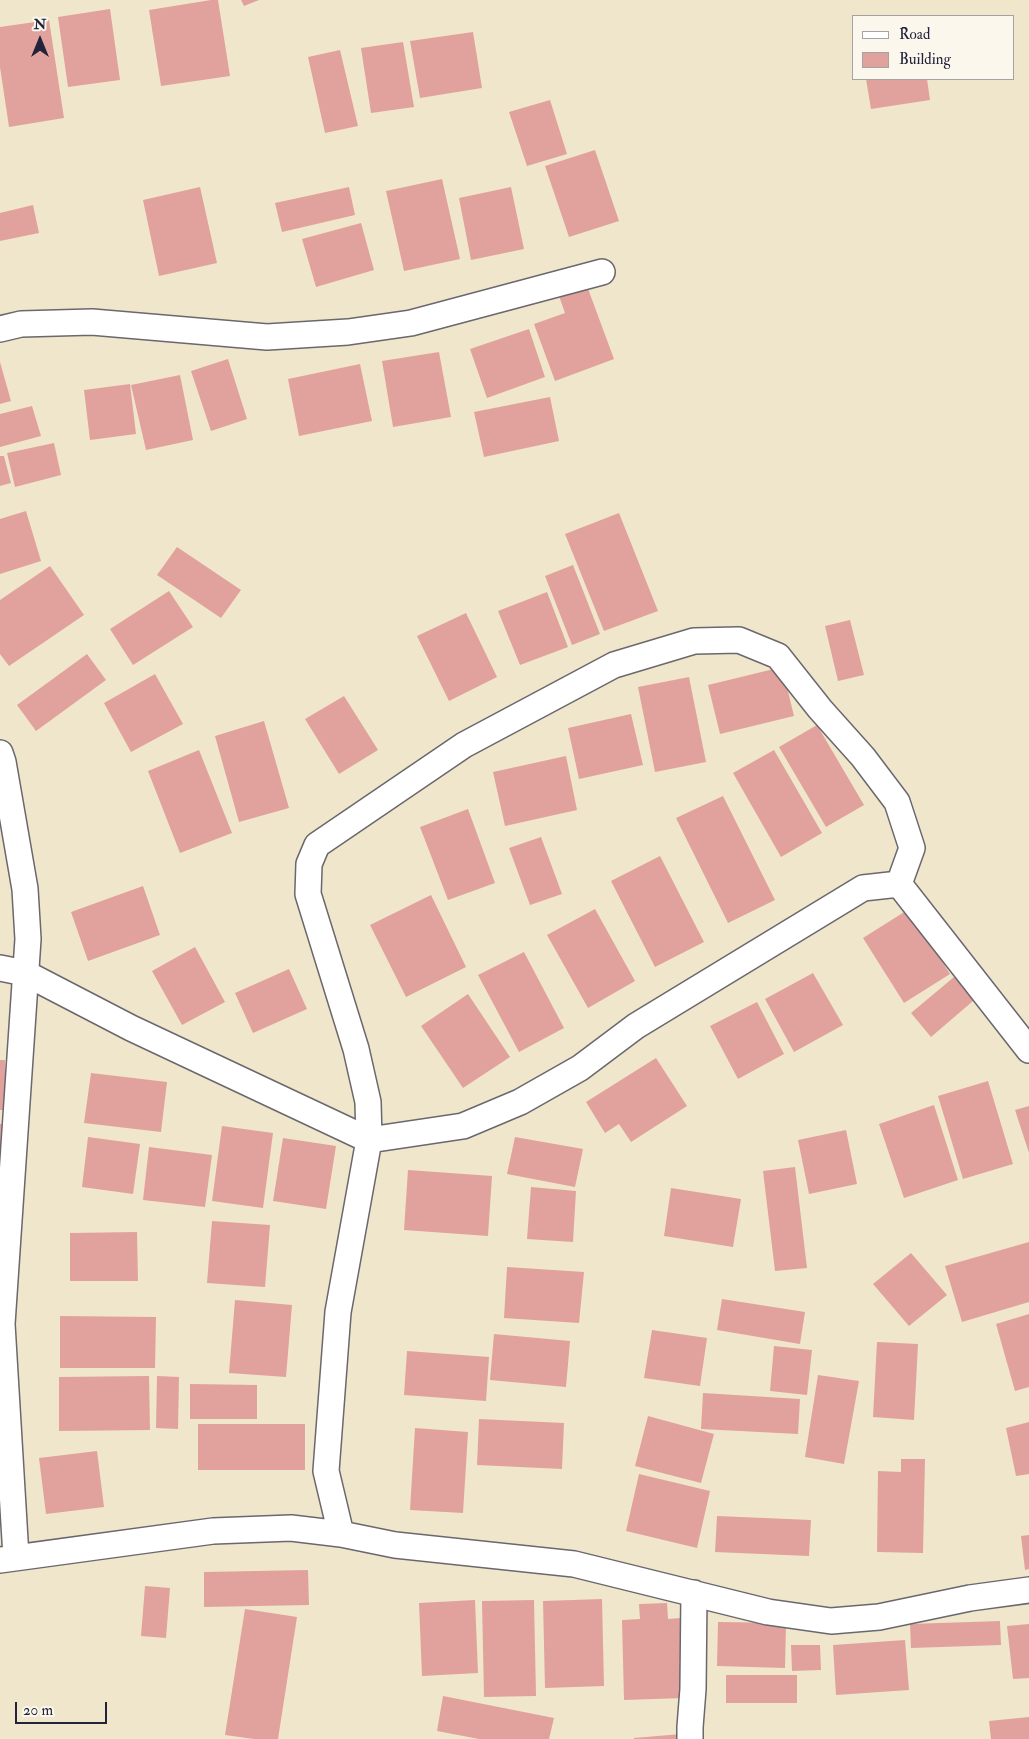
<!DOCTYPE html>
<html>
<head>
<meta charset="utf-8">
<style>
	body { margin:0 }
	#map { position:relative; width:1029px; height:1739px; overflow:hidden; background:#f0e6cb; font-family:"IM FELL Double Pica",serif }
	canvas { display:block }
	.legend { position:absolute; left:852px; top:15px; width:162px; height:65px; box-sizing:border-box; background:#fbf7ec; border:1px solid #a4a2a5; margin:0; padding:6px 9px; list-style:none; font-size:15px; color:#22223b }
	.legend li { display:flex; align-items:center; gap:10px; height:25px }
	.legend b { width:25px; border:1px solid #a4a2a5 }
	.north { position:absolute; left:15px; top:15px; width:50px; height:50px; -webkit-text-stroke:4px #fbf7ec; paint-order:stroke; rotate:0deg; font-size:14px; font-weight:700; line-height:20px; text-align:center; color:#22223b }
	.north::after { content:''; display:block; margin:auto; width:18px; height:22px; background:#22223b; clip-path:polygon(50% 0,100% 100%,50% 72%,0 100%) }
	.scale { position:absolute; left:15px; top:1702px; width:92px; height:22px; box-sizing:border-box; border:2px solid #22223b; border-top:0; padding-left:6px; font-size:15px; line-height:18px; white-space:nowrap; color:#22223b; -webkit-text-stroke:4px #fbf7ec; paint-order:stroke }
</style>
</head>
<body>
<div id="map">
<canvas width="1029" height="1739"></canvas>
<ul class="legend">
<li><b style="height:6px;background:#fff"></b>Road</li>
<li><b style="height:14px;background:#e1a29d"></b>Building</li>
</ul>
<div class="north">N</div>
<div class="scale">20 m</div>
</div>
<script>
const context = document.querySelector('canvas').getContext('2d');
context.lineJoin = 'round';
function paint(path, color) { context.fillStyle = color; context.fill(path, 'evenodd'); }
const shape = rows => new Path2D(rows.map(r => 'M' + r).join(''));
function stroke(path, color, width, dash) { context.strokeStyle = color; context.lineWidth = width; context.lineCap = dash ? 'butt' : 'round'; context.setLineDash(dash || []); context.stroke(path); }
paint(shape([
	[211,0,218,0,230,76,161,86,149,10],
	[241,0,259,0,244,6],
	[110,9,120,80,68,87,58,17],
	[49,20,64,118,9,127,0,67,0,27],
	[473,32,482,88,420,98,410,41],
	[403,42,414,107,371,113,361,48],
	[340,50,358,126,325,133,308,57],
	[866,79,927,79,930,100,871,109],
	[550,100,567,154,527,166,509,112],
	[595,150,619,221,569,237,545,166],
	[442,179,460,259,404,271,386,191],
	[200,187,217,263,159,276,143,200],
	[349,187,355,215,282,232,275,203],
	[511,187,524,249,471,260,459,198],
	[33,205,39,233,0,241,0,213],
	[361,223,374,270,316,287,302,239],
	[587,286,614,359,555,381,534,324,565,313,559,296],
	[529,329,545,377,487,398,470,349],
	[439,352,451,417,393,427,382,361],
	[228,359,247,419,211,431,191,371],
	[0,362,11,401,0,404],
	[360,364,372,421,299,436,288,379],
	[180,375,193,440,146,450,131,385],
	[130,384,136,434,90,440,84,390],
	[550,397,559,441,484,457,474,412],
	[32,406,41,436,0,447,0,414],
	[54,443,61,475,15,487,7,453],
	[0,456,4,456,11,483,0,486],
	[26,511,41,561,0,574,0,519],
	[619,513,658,611,604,631,565,534],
	[177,547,241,590,221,618,157,575],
	[573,565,600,634,572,645,545,576],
	[50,566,84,615,9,666,0,654,0,600],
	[169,591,193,627,133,665,110,629],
	[547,592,568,647,520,665,498,611],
	[466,613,497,677,449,701,417,636],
	[850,620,864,675,838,681,825,626],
	[87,654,106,680,36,731,17,705],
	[782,667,794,716,720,734,708,685],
	[155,674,183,724,131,752,104,703],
	[689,677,706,762,655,772,638,687],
	[344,696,378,750,339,774,305,719],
	[631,714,643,765,579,779,568,728],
	[264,721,289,808,239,822,215,736],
	[817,725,864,805,826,827,779,747],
	[199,750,232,833,180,853,148,771],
	[774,750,822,833,781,857,733,773],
	[566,756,577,810,505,826,493,772],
	[723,796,775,900,728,923,676,818],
	[468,809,495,883,448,900,420,827],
	[541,837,562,894,530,905,509,848],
	[660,856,704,942,655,967,611,881],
	[143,886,160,935,88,961,71,912],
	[431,895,466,967,406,997,370,925],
	[595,909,635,981,588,1008,547,935],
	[909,909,950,974,904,1003,863,938],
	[195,947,225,1002,182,1025,152,971],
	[524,952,564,1028,519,1052,478,975],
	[289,969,307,1009,253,1033,235,993],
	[960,972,980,995,931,1037,911,1013],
	[813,973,843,1025,794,1052,765,999],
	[468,994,510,1057,463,1088,421,1026],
	[757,1002,784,1054,738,1079,710,1026],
	[656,1058,687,1106,631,1142,619,1124,605,1133,586,1102],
	[0,1060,5,1060,5,1110,0,1110],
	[91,1073,167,1082,161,1132,84,1123],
	[988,1081,1013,1164,963,1179,938,1096],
	[934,1105,958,1180,904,1198,879,1124],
	[1029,1106,1029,1153,1015,1110],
	[0,1124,4,1124,0,1174],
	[222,1126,273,1133,263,1208,212,1201],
	[846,1130,857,1184,809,1194,798,1140],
	[88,1137,140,1144,133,1194,82,1187],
	[515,1137,583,1149,575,1187,507,1174],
	[283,1138,336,1146,326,1209,273,1201],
	[149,1147,212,1155,205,1207,143,1200],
	[795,1167,807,1268,775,1271,763,1171],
	[408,1170,492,1176,488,1236,404,1230],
	[531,1187,576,1191,573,1242,527,1239],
	[671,1188,741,1199,733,1247,664,1236],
	[212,1221,270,1225,265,1287,207,1283],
	[137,1232,138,1281,70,1281,70,1233],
	[1029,1242,1029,1302,962,1322,945,1266],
	[911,1253,947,1295,909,1326,873,1284],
	[507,1267,584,1272,579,1323,504,1318],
	[722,1299,805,1312,800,1344,717,1330],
	[235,1300,292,1305,286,1377,229,1373],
	[1029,1314,1029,1387,1015,1391,996,1324],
	[60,1316,156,1317,155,1368,60,1368],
	[652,1330,707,1338,700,1386,644,1378],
	[494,1334,570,1341,566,1387,490,1380],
	[877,1342,918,1344,914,1420,873,1417],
	[774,1346,812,1350,807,1395,770,1391],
	[407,1351,489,1357,486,1401,404,1395],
	[818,1375,859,1381,844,1464,805,1457],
	[149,1376,150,1430,59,1431,59,1377],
	[157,1376,179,1377,178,1429,156,1428],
	[190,1384,257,1385,257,1419,190,1419],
	[703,1393,800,1399,798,1434,701,1429],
	[648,1416,714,1434,701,1483,635,1466],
	[479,1419,564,1423,562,1469,477,1465],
	[1029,1422,1029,1474,1016,1476,1006,1428],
	[198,1424,305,1424,305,1470,198,1470],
	[415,1428,468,1432,463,1513,410,1510],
	[97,1451,104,1507,46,1514,39,1458],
	[901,1459,925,1459,923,1553,877,1552,878,1471,901,1472],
	[639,1474,710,1491,697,1548,626,1531],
	[717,1516,811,1520,809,1556,715,1552],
	[1029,1535,1029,1569,1025,1570,1021,1536],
	[308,1570,309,1605,204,1607,204,1572],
	[145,1586,170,1588,166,1638,141,1636],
	[602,1599,604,1686,545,1688,543,1601],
	[475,1600,478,1673,422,1676,419,1603],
	[534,1600,536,1696,484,1697,482,1601],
	[667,1603,668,1619,681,1618,684,1698,624,1700,622,1620,640,1619,639,1604],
	[245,1609,297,1617,278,1739,254,1739,225,1735],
	[1000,1621,1001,1645,911,1648,910,1624],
	[718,1622,786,1623,785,1668,717,1666],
	[1029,1624,1029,1678,1013,1679,1007,1626],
	[905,1640,909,1690,836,1695,833,1645],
	[791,1645,820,1645,821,1670,792,1671],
	[726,1675,797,1675,797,1703,726,1703],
	[443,1696,554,1718,549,1739,479,1739,437,1731],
	[1029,1717,1029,1739,991,1739,989,1721],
	[681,1734,681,1739,634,1739,634,1738]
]), '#e1a29d');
const street = shape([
	[0,329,21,324,92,322,267,337,348,332,411,323,602,272],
	[0,753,3,762,25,889,28,939,2,1324,16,1557],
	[0,968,25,973,131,1028,369,1140,463,1126,520,1102,580,1068,636,1026,863,888,899,884,1029,1050],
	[341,1534,326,1471,338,1312,369,1140,368,1102,356,1049,308,894,309,864,317,845,464,745,614,665,694,641,739,640,778,656,820,709,863,757,897,802,912,848,899,884],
	[0,1560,213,1531,291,1528,341,1534,395,1545,574,1564,768,1612,831,1621,879,1617,970,1598,1029,1590],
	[690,1739,690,1727,693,1689,694,1593]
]);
stroke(street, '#6a676d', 28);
stroke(street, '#fff', 25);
</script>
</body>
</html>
